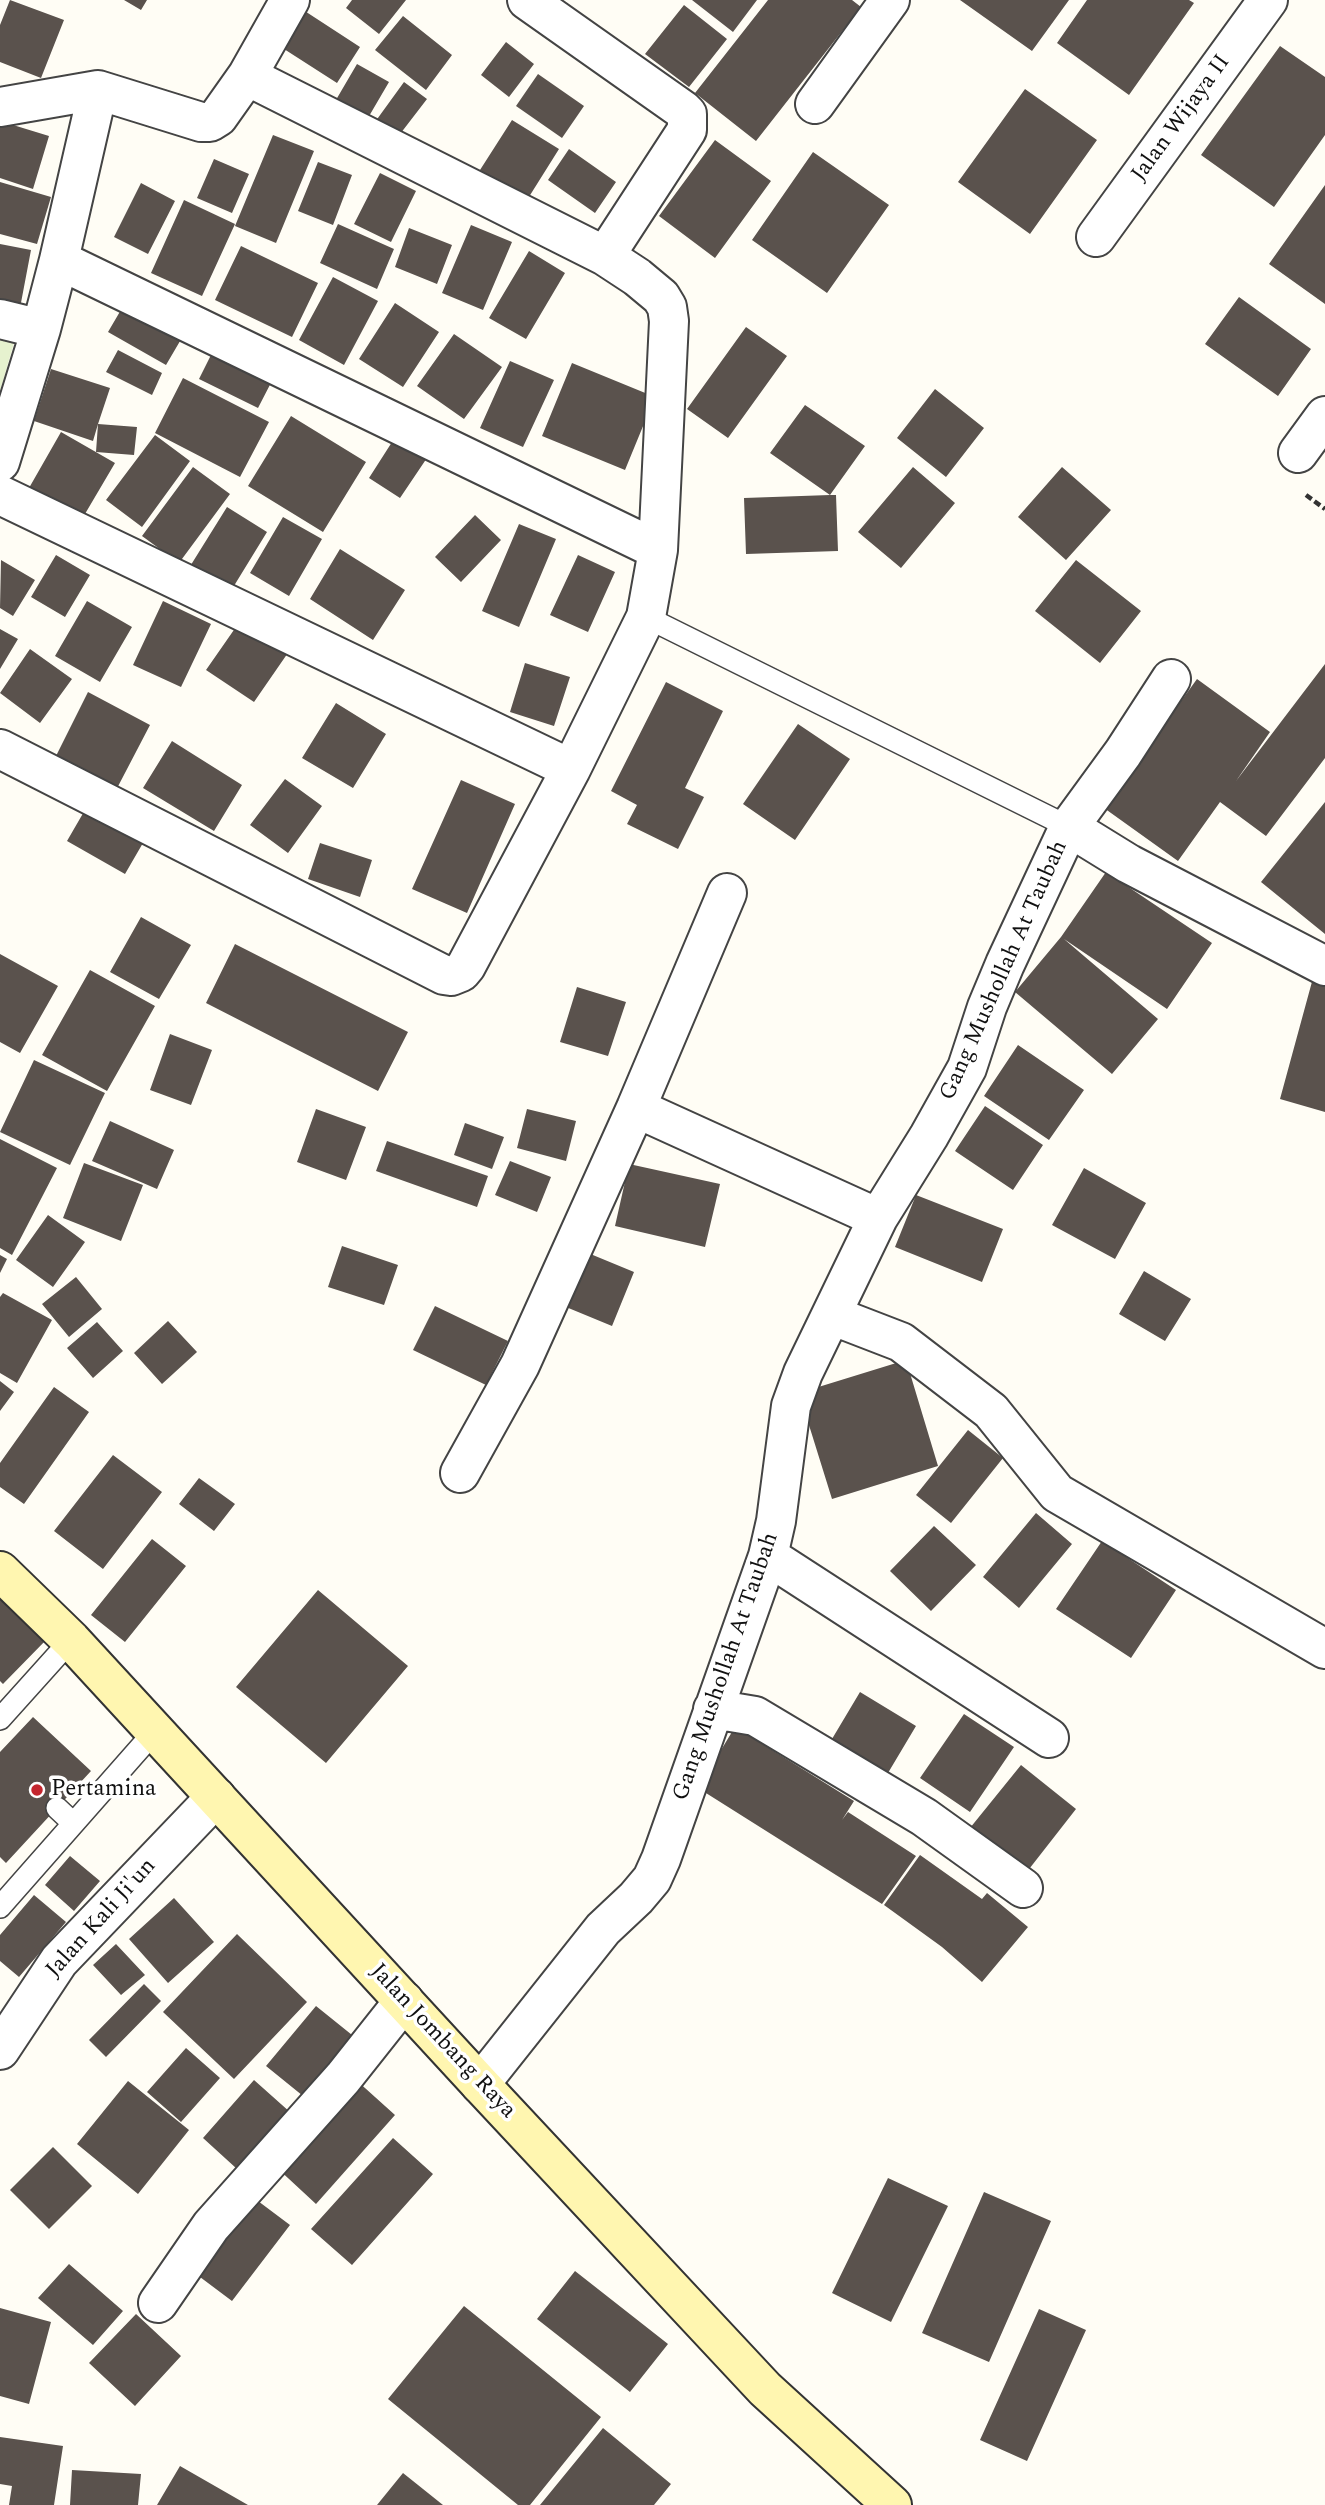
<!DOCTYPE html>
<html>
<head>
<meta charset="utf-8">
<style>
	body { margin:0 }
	canvas { display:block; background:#fffdf5 }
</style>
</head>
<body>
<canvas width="1325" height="2505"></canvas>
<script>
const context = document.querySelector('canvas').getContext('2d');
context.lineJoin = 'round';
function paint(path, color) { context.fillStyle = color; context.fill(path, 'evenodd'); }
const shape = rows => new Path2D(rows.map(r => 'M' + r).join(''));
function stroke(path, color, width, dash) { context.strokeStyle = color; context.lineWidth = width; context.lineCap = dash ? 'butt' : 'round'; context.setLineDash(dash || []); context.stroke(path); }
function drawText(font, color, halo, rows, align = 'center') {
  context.font = font + ' Spectral,serif'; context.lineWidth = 7; context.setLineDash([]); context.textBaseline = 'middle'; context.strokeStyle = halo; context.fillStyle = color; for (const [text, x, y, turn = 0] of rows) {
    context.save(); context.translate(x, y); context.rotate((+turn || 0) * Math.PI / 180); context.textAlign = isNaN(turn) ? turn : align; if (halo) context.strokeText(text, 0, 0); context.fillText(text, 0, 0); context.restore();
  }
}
paint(shape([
	[0,340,14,343,0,391]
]), '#e6f2cf');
paint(shape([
	[10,0,64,20,41,78,0,62,0,25],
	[124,0,147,0,141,10],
	[352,0,406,0,379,34,346,8],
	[692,0,757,0,733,32],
	[768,0,852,0,861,7,756,141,695,93],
	[960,0,1069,0,1032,51],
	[1087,0,1189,0,1194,3,1129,95,1057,43],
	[294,4,360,47,337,83,270,40],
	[684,5,727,39,689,87,645,54],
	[403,16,452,55,426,90,375,50],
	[506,42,534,64,509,97,481,75],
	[1280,46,1325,77,1325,135,1274,207,1201,155],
	[357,64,389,82,365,123,333,105],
	[538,74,584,106,562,138,516,106],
	[404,82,427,99,397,138,375,122],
	[1025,89,1097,140,1030,234,958,182],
	[512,120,559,149,527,200,480,170],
	[0,121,49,136,33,189,0,178],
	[273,135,314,151,276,243,235,226],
	[715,140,771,181,715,258,659,216],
	[569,149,616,182,595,213,548,180],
	[813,152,889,205,827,293,752,240],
	[214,159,249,174,232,213,197,198],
	[318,162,352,175,333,225,298,211],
	[380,173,416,191,391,242,354,224],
	[0,182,51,197,37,244,0,234],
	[141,183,175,201,148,254,114,237],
	[1325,185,1325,304,1269,264],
	[184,200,235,224,202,296,151,273],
	[338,224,394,249,377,289,320,263],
	[471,225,512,242,483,310,442,293],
	[409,228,452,245,437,284,395,267],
	[0,244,31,250,20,308,0,304],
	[241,246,318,283,292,337,215,300],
	[529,251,565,273,526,339,489,318],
	[333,277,378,301,344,365,299,340],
	[1239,297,1311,349,1278,396,1205,344],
	[125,303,183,336,166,365,108,332],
	[395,303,439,332,403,387,359,359],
	[746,327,787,356,728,438,687,409],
	[454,334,502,367,464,419,417,386],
	[216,345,275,375,258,408,199,379],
	[118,350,162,373,152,395,106,372],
	[510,361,554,380,523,447,480,428],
	[572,363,655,397,625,470,542,436],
	[51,369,110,388,98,424,137,427,134,455,96,452,98,424,93,441,34,421],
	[183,378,269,422,240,477,155,433],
	[935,389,984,428,946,477,897,438],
	[805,405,865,446,830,495,836,495,838,551,746,554,744,498,830,495,770,453],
	[291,416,366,462,323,532,248,486],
	[401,428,433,449,400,498,369,478],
	[61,432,115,463,82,519,29,488],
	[155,435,190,461,142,527,106,500],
	[193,467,230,494,179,563,142,536],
	[913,467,955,503,901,568,858,532],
	[1062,467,1111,510,1066,560,1018,517],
	[227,507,267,532,229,594,189,568],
	[475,515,501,540,461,582,435,557],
	[283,517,322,539,289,596,250,573],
	[519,524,556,539,519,627,482,611],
	[340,549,405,590,373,640,310,599],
	[56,555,90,575,65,617,31,597],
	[578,555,615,572,588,632,550,615],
	[1,560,35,580,13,616,0,608],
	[1076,560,1141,611,1100,663,1035,611],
	[87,601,132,627,100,682,55,656],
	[163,601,211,624,181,687,133,665],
	[245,614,292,647,254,702,206,670],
	[0,629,18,639,0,669],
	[30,649,72,679,40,723,0,693],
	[525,663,570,677,554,726,510,712],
	[1325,664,1325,758,1266,836,1220,802,1178,861,1104,808,1197,679,1270,732,1236,781],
	[666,682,723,711,685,788,704,797,678,849,627,824,637,805,611,791],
	[88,692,150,725,114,794,53,762],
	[336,703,386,734,353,788,302,758],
	[798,724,850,759,795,840,743,804],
	[172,741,242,785,214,831,143,788],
	[285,779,322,806,288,853,250,825],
	[461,780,515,804,467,913,412,889],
	[1325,802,1325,934,1261,882],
	[89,803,147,836,125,874,67,841],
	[320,843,372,860,360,897,308,879],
	[1106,872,1212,943,1167,1009,1064,939,1158,1019,1112,1074,1015,992,1061,937],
	[141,917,191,945,159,999,110,972],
	[235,944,408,1032,378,1091,206,1003],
	[0,954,58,986,20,1053,0,1042],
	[90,970,155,1006,107,1091,42,1055],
	[1313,978,1325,981,1325,1112,1280,1099],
	[577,987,626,1002,608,1056,560,1042],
	[170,1034,212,1050,191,1105,150,1090],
	[1018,1045,1084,1090,1049,1140,984,1096],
	[34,1060,105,1093,70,1165,0,1132],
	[985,1106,1043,1145,1013,1190,955,1151],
	[316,1109,366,1127,346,1180,297,1162],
	[527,1109,576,1121,566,1161,517,1148],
	[110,1121,174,1150,157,1189,92,1161],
	[465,1123,504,1137,492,1169,454,1155],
	[0,1139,57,1168,12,1255,0,1248],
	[387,1141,488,1176,477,1207,376,1171],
	[510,1161,551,1177,537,1212,495,1195],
	[84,1163,143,1185,121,1241,63,1218],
	[629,1164,720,1184,705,1247,615,1226],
	[1084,1168,1146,1203,1115,1259,1052,1225],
	[916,1195,1003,1229,982,1282,895,1247],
	[48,1215,85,1242,53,1287,16,1260],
	[342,1246,398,1265,384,1305,328,1287],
	[588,1253,634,1272,612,1326,566,1307],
	[0,1255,7,1259,0,1273],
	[1144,1271,1191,1299,1165,1341,1119,1314],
	[76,1277,102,1309,69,1337,42,1304],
	[3,1293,52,1320,17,1383,0,1373,0,1297],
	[435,1306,508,1341,486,1385,413,1350],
	[168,1321,197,1352,162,1384,134,1353],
	[97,1322,123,1351,93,1378,67,1348],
	[906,1360,938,1466,832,1499,799,1393],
	[0,1381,14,1392,0,1411],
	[54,1387,89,1412,24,1504,0,1487,0,1463],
	[968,1430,1003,1458,951,1523,916,1495],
	[113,1455,162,1492,103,1569,54,1531],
	[199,1478,235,1504,214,1531,179,1504],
	[1036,1513,1072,1544,1019,1608,983,1577],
	[934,1526,976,1565,931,1611,890,1571],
	[152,1539,186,1566,125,1642,91,1615],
	[1102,1541,1176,1590,1131,1658,1056,1609],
	[318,1590,408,1666,326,1763,236,1687],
	[0,1593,47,1639,3,1684,0,1681],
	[860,1692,916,1726,885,1778,829,1744],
	[964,1714,1014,1747,970,1812,920,1778],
	[33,1717,91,1771,6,1863,0,1857,0,1752],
	[735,1727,854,1801,842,1820,848,1812,916,1856,882,1904,698,1788],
	[1021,1765,1076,1809,1026,1873,970,1828],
	[920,1855,982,1899,987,1893,1028,1927,982,1982,942,1947,884,1905],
	[70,1856,100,1881,74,1911,45,1885],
	[34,1895,66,1922,19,1977,0,1961,0,1935],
	[174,1898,214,1942,168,1983,129,1939],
	[237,1934,307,2002,234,2079,163,2012],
	[116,1944,145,1975,121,1995,93,1965],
	[144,1984,161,2001,106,2057,89,2040],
	[316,2006,357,2039,308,2100,266,2066],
	[186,2048,220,2078,181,2122,147,2092],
	[355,2079,395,2115,316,2204,275,2166],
	[254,2080,300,2121,248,2179,203,2138],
	[128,2081,189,2130,138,2194,77,2144],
	[393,2138,433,2174,352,2265,311,2229],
	[53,2147,92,2186,49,2229,10,2190],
	[888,2178,948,2206,891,2322,832,2293],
	[246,2192,290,2225,232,2301,188,2268],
	[984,2192,1051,2221,989,2362,922,2333],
	[69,2264,123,2311,93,2345,38,2298],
	[575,2271,668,2344,630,2392,537,2319],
	[464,2306,601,2417,530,2505,518,2505,388,2399],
	[0,2308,51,2322,29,2404,0,2396],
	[1039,2309,1086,2330,1027,2461,980,2440],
	[136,2314,181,2356,135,2406,89,2363],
	[603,2428,671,2484,654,2505,540,2505],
	[0,2437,63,2446,54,2505,9,2505,12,2486,0,2484],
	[180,2466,248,2505,157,2505],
	[72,2470,141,2474,138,2505,70,2505],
	[403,2473,443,2505,377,2505]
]), '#5a524d');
const service = shape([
	[646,617,1069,827],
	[0,1719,71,1640],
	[57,1808,73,1823],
	[0,1907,155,1731]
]);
const minor = shape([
	[527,0,683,110,687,114,687,130,605,256],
	[815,104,890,0],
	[0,107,98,90],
	[1096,237,1268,0],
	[59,260,98,90,201,122,210,122,218,117,247,76,290,0],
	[0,319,41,329],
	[1298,453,1325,416],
	[0,462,41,329,59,260,658,550],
	[0,495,571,769],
	[0,749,444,975,451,976,461,972,466,966,571,769,646,617,658,550,669,321,667,307,661,297,637,277,605,256,247,76],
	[1069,827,1129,864,1325,966],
	[636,1108,878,1218],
	[831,1315,901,1342,991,1411,1057,1493,1325,1649],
	[460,1473,520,1365,636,1108,727,893],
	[768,1556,1049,1738],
	[713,1709,755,1716,924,1817,1023,1888],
	[480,2084,603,1929,636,1898,652,1879,661,1859,768,1556,776,1521,791,1406,803,1373,878,1218,929,1136,967,1068,987,1007,1005,964,1069,827,1123,753,1171,679],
	[158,2303,211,2226,343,2078,404,2001]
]);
const tertiary = shape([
	[0,2050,59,1961,216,1797]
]);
const secondary = shape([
	[0,1571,71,1640,480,2084,765,2389,892,2505]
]);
stroke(service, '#444', 24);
stroke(minor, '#444', 42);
stroke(tertiary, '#444', 42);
stroke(secondary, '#333', 42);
stroke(shape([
	[1306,495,1325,509]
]), '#333', 4.5, [7, 3.5]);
stroke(service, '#fff', 21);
stroke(minor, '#fff', 38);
stroke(tertiary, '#fff', 38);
stroke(secondary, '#fff6b0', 38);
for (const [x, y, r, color] of [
	[37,1790,7,"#c4262e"]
]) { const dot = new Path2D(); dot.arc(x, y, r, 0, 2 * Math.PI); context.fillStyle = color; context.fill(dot); stroke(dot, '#fff', 2.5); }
drawText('23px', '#111', '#fff', [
	["Jalan Wijaya II",1182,119,-54],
	["Gang Mushollah At Taubah",1005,971,-66],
	["Gang Mushollah At Taubah",727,1667,-71],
	["Jalan Kali Ji'un",102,1919,-48],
	["Jalan Jombang Raya",442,2042,47]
]);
drawText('23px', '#111', '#fff', [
	["Pertamina",51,1790]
], 'left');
</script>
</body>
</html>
